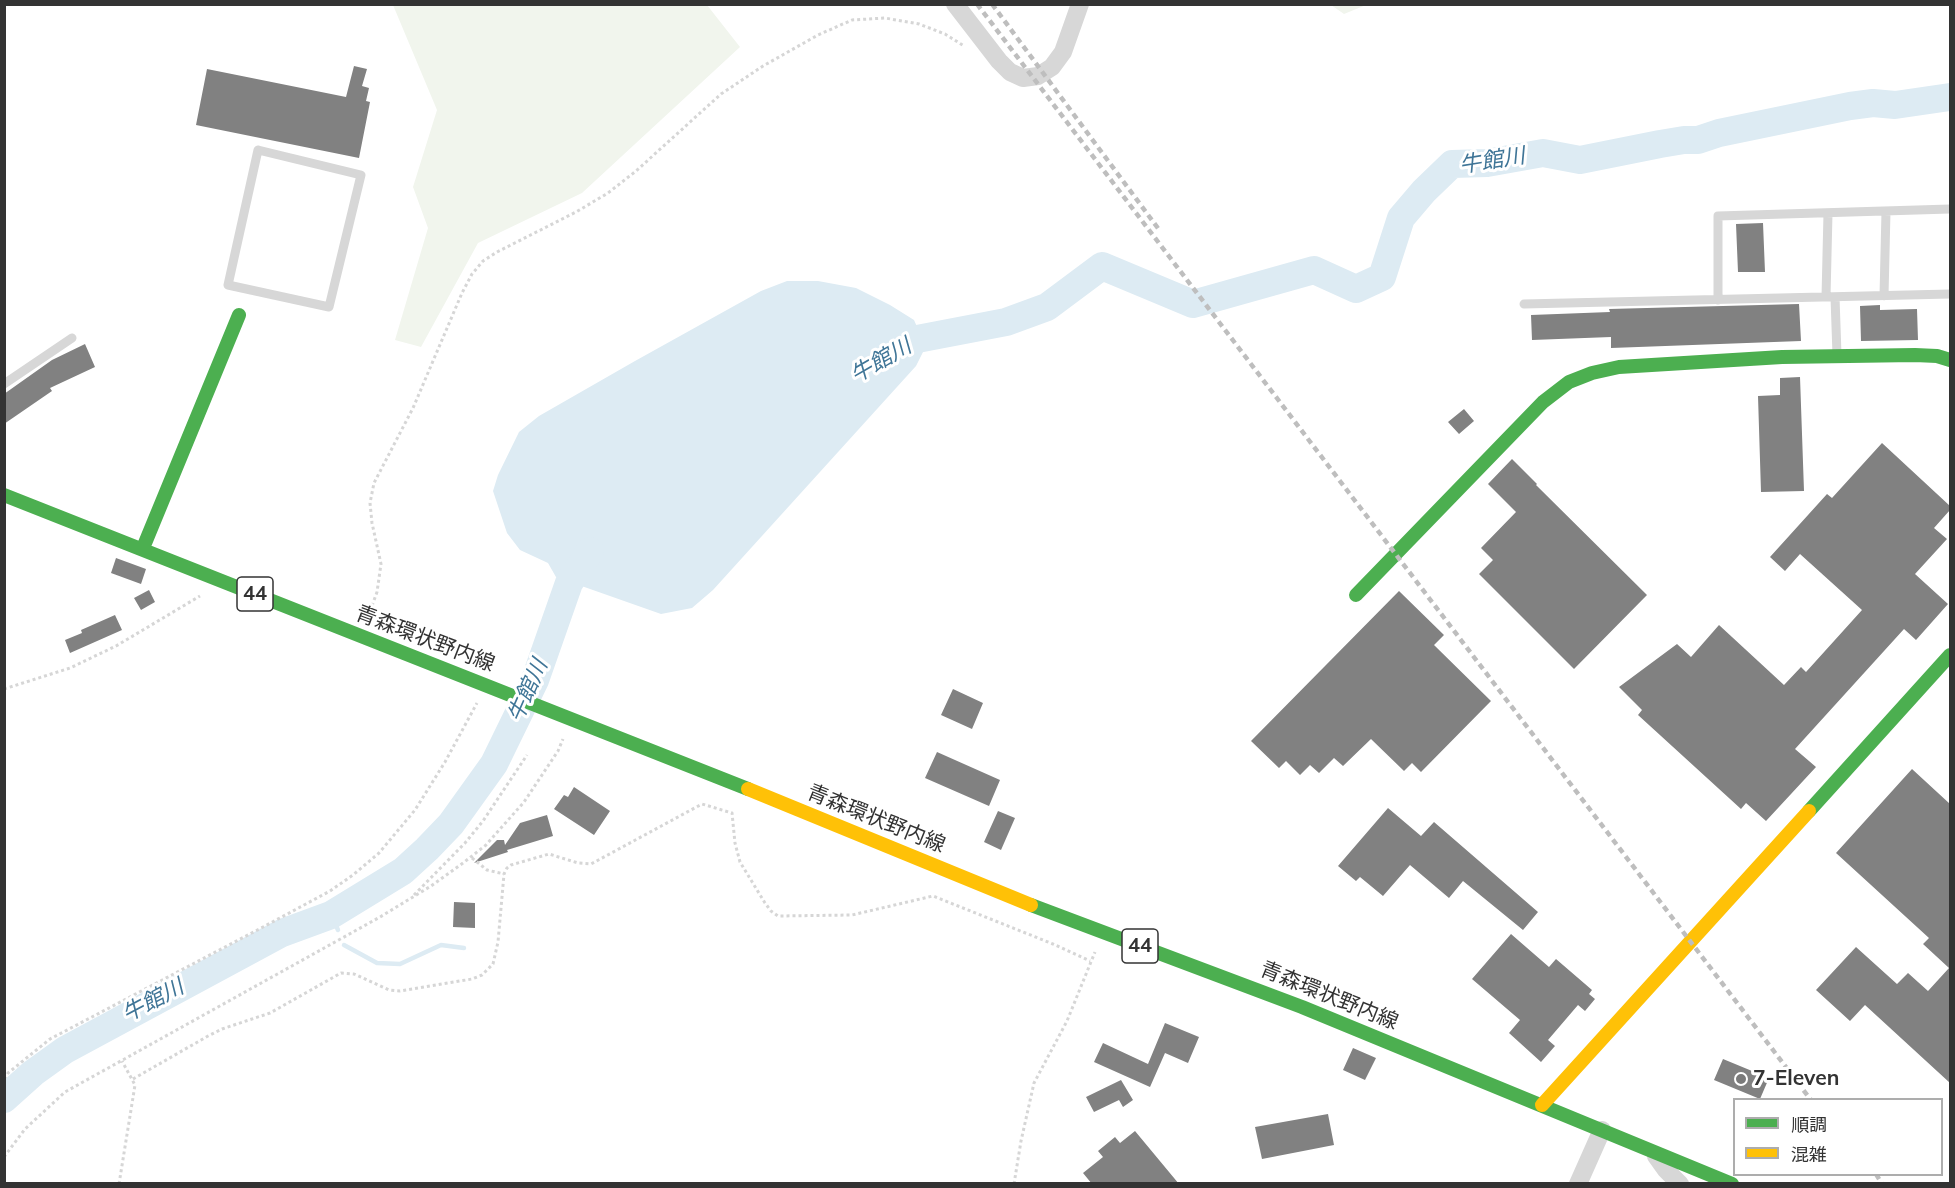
<!DOCTYPE html>
<html>
<head>
<meta charset="utf-8">
<style>
	body { margin:0 }
	#map { position:relative; width:1955px; height:1188px; overflow:hidden; background:#fff; font-family:Mulish,"Noto Sans JP",sans-serif }
	canvas { display:block }
	.frame { position:absolute; inset:0; border:6px solid #333; pointer-events:none }
	.legend { position:absolute; left:1733px; top:1098px; width:210px; height:78px; box-sizing:border-box; background:#fff; border:2px solid #adadad; margin:0; padding:8px 10px; list-style:none; font-size:18px; color:#333 }
	.legend li { display:flex; align-items:center; gap:12px; height:30px }
	.legend b { width:30px; border:2px solid #adadad }
</style>
</head>
<body>
<div id="map">
<canvas width="1955" height="1188"></canvas>
<div class="frame"></div>
<ul class="legend">
<li><b style="height:8px;background:#4caf50"></b>順調</li>
<li><b style="height:8px;background:#ffc107"></b>混雑</li>
</ul>
</div>
<script>
const context = document.querySelector('canvas').getContext('2d');
context.lineJoin = 'round';
function paint(path, color) { context.fillStyle = color; context.fill(path, 'evenodd'); }
const shape = rows => new Path2D(rows.map(r => 'M' + r).join(''));
function stroke(path, color, width, dash) { context.strokeStyle = color; context.lineWidth = width; context.lineCap = dash ? 'butt' : 'round'; context.setLineDash(dash || []); context.stroke(path); }
function drawText(font, color, halo, rows, align = 'center') {
  context.font = font + ' Mulish,"Noto Sans JP",sans-serif'; context.lineWidth = 6; context.setLineDash([]); context.textBaseline = 'middle'; context.strokeStyle = halo; context.fillStyle = color; for (const [text, x, y, turn = 0] of rows) {
    context.save(); context.translate(x, y); context.rotate((+turn || 0) * Math.PI / 180); context.textAlign = isNaN(turn) ? turn : align; if (halo) context.strokeText(text, 0, 0); context.fillText(text, 0, 0); context.restore();
  }
}
paint(shape([
	[393,5,707,5,740,47,582,193,478,243,421,347,395,340,428,228,413,187,437,110],
	[1331,5,1366,5,1344,14]
]), '#f1f5ed');
paint(shape([
	[787,281,818,281,856,288,890,305,914,320,922,338,923,352,916,366,713,590,692,608,661,614,556,577,548,563,520,550,507,533,493,491,498,475,519,432,539,416,635,361,761,291]
]), '#ddebf3');
stroke(shape([
	[331,915,338,930],
	[344,945,377,963,400,964,441,945,464,948]
]), '#ddebf3', 4.5);
stroke(shape([
	[887,355,912,340,1006,322,1047,307,1102,266,1193,304,1314,270,1356,289,1382,277,1401,218,1424,191,1452,164,1487,163,1543,153,1580,160,1660,144,1684,140,1698,140,1719,133,1850,106,1873,103,1895,105,1950,97],
	[4,1099,33,1073,65,1050,282,933,331,915,403,871,427,849,451,824,494,764,535,680,569,583,590,551]
]), '#ddebf3', 28);
paint(shape([
	[354,66,367,69,362,86,369,88,366,101,370,102,359,158,196,125,207,69,346,97],
	[1763,223,1765,272,1738,272,1736,224],
	[1799,304,1801,341,1611,348,1611,337,1532,340,1531,315,1610,312,1609,309],
	[1880,305,1880,310,1917,309,1918,340,1861,341,1860,306],
	[85,344,95,367,50,388,52,391,4,424,4,394,52,360],
	[1800,377,1804,491,1761,492,1758,396,1780,395,1780,378],
	[1464,409,1474,421,1459,434,1448,422],
	[1882,443,1950,506,1950,510,1934,528,1947,539,1915,574,1948,604,1916,640,1904,629,1795,749,1816,767,1766,821,1746,803,1741,809,1638,715,1642,710,1619,687,1677,644,1691,657,1719,625,1784,685,1801,667,1806,672,1862,610,1800,554,1785,571,1770,557,1827,494,1832,498],
	[1512,459,1537,484,1536,485,1647,595,1574,669,1479,574,1493,560,1481,548,1516,512,1488,484],
	[116,558,146,569,141,584,111,573],
	[149,590,155,602,141,610,134,598],
	[1399,591,1444,635,1434,645,1491,701,1421,772,1412,763,1404,771,1371,739,1343,766,1334,758,1319,773,1310,765,1300,775,1286,761,1279,768,1251,741],
	[115,615,122,630,70,653,65,640,82,633,81,630],
	[953,689,983,703,972,729,941,715],
	[937,752,1000,780,989,806,925,778],
	[1912,769,1950,804,1950,1083,1865,1005,1850,1021,1816,990,1856,947,1897,984,1908,973,1928,991,1949,968,1923,944,1929,938,1836,853],
	[574,787,610,811,594,835,554,809,564,795,568,797],
	[1388,808,1421,836,1434,822,1538,912,1523,930,1463,881,1449,898,1410,865,1383,896,1360,877,1356,881,1338,866],
	[998,811,1015,818,1001,850,984,842],
	[547,815,553,836,507,850,508,852,474,863,497,840,504,840,505,845,520,823],
	[454,902,475,903,475,928,453,927],
	[1511,934,1549,967,1556,959,1592,990,1589,994,1595,999,1585,1011,1578,1005,1548,1040,1555,1046,1541,1062,1509,1033,1520,1020,1472,979],
	[1165,1023,1199,1037,1188,1063,1165,1053,1150,1087,1094,1062,1103,1043,1148,1064],
	[1353,1048,1376,1058,1365,1080,1343,1070],
	[1723,1059,1769,1078,1760,1099,1714,1080],
	[1121,1080,1133,1100,1123,1107,1119,1100,1094,1112,1086,1097],
	[1328,1114,1334,1145,1262,1159,1255,1127],
	[1135,1131,1179,1184,1092,1184,1083,1173,1103,1157,1098,1151,1115,1137,1120,1143]
]), '#818181');
stroke(shape([
	[368,617,377,592,381,564,372,523,370,503,374,483,413,408,462,293,472,274,483,261,497,252,576,212,608,193,636,171,721,94,763,66,818,35,852,20,885,18,919,24,945,34,964,46],
	[4,689,70,668,116,646,200,596],
	[472,858,487,870,504,874],
	[414,895,465,843,483,821,527,755],
	[4,1079,8,1073,50,1039,265,926,330,891,353,875,379,853,415,810,445,762,477,703],
	[133,1079,208,1036,222,1029,270,1013,341,973,354,974,389,990,400,991,472,979,482,975,493,964,498,942,504,874,507,868,511,865,549,854,578,863,591,864,702,804,732,813,735,843,740,862,765,903,771,911,778,916,852,915,933,896,1053,944,1090,961],
	[4,1157,25,1129,65,1092,380,917,431,886,463,863,486,845,524,802,558,751,563,739],
	[119,1184,135,1085,122,1061],
	[1014,1184,1021,1141,1034,1083,1067,1021,1095,952]
]), '#d6d6d6', 3, [3, 3]);
stroke(shape([
	[258,150,361,175,329,307,228,285,258,150],
	[1884,296,1886,211],
	[1826,297,1828,213],
	[1835,297,1837,355],
	[1718,300,1718,216,1950,209],
	[1524,304,1950,294],
	[4,384,72,338]
]), '#d7d7d7', 9);
stroke(shape([
	[955,4,999,61,1010,72,1023,78,1038,76,1052,67,1063,52,1080,4],
	[1656,1156,1666,1170,1680,1184],
	[1578,1184,1602,1130]
]), '#d7d7d7', 18);
stroke(shape([
	[4,495,748,789],
	[143,548,239,315],
	[1356,595,1543,402,1569,382,1592,373,1619,367,1782,357,1915,355,1937,356,1950,360],
	[1809,811,1950,655],
	[1031,905,1302,1007,1732,1184]
]), '#4caf50', 14);
stroke(shape([
	[748,789,1031,905],
	[1542,1105,1809,811]
]), '#ffc107', 14);
stroke(shape([
	[977,4,1811,1100],
	[992,4,1160,231],
	[1876,1174,1882,1184]
]), '#bebebe', 4.5, [6, 4.5]);
for (const [x, y, r, color] of [
	[1741,1079,6,"#7a7a7a"]
]) { const dot = new Path2D(); dot.arc(x, y, r, 0, 2 * Math.PI); context.fillStyle = color; context.fill(dot); stroke(dot, '#fff', 2); }
for (const [x, y, w] of [
	[255,594,36],
	[1140,946,36]
]) { const box = new Path2D(); box.roundRect(x - w / 2, y - 17, w, 34, 4.5); context.fillStyle = '#fff'; context.fill(box); stroke(box, '#333', 1.5); }
drawText('bold 20px', '#333', null, [
	["44",255,594],
	["44",1140,946]
]);
drawText('21px', '#333', '#fff', [
	["青森環状野内線",425,639,21],
	["青森環状野内線",876,819,22],
	["青森環状野内線",1329,996,22]
]);
drawText('bold 21px', '#333', '#fff', [
	["7-Eleven",1753,1079]
], 'left');
drawText('italic 22px', '#3f7597', '#fff', [
	["牛館川",1492,161,-9],
	["牛館川",881,361,-30],
	["牛館川",528,691,-66],
	["牛館川",153,1001,-28]
]);
</script>
</body>
</html>
